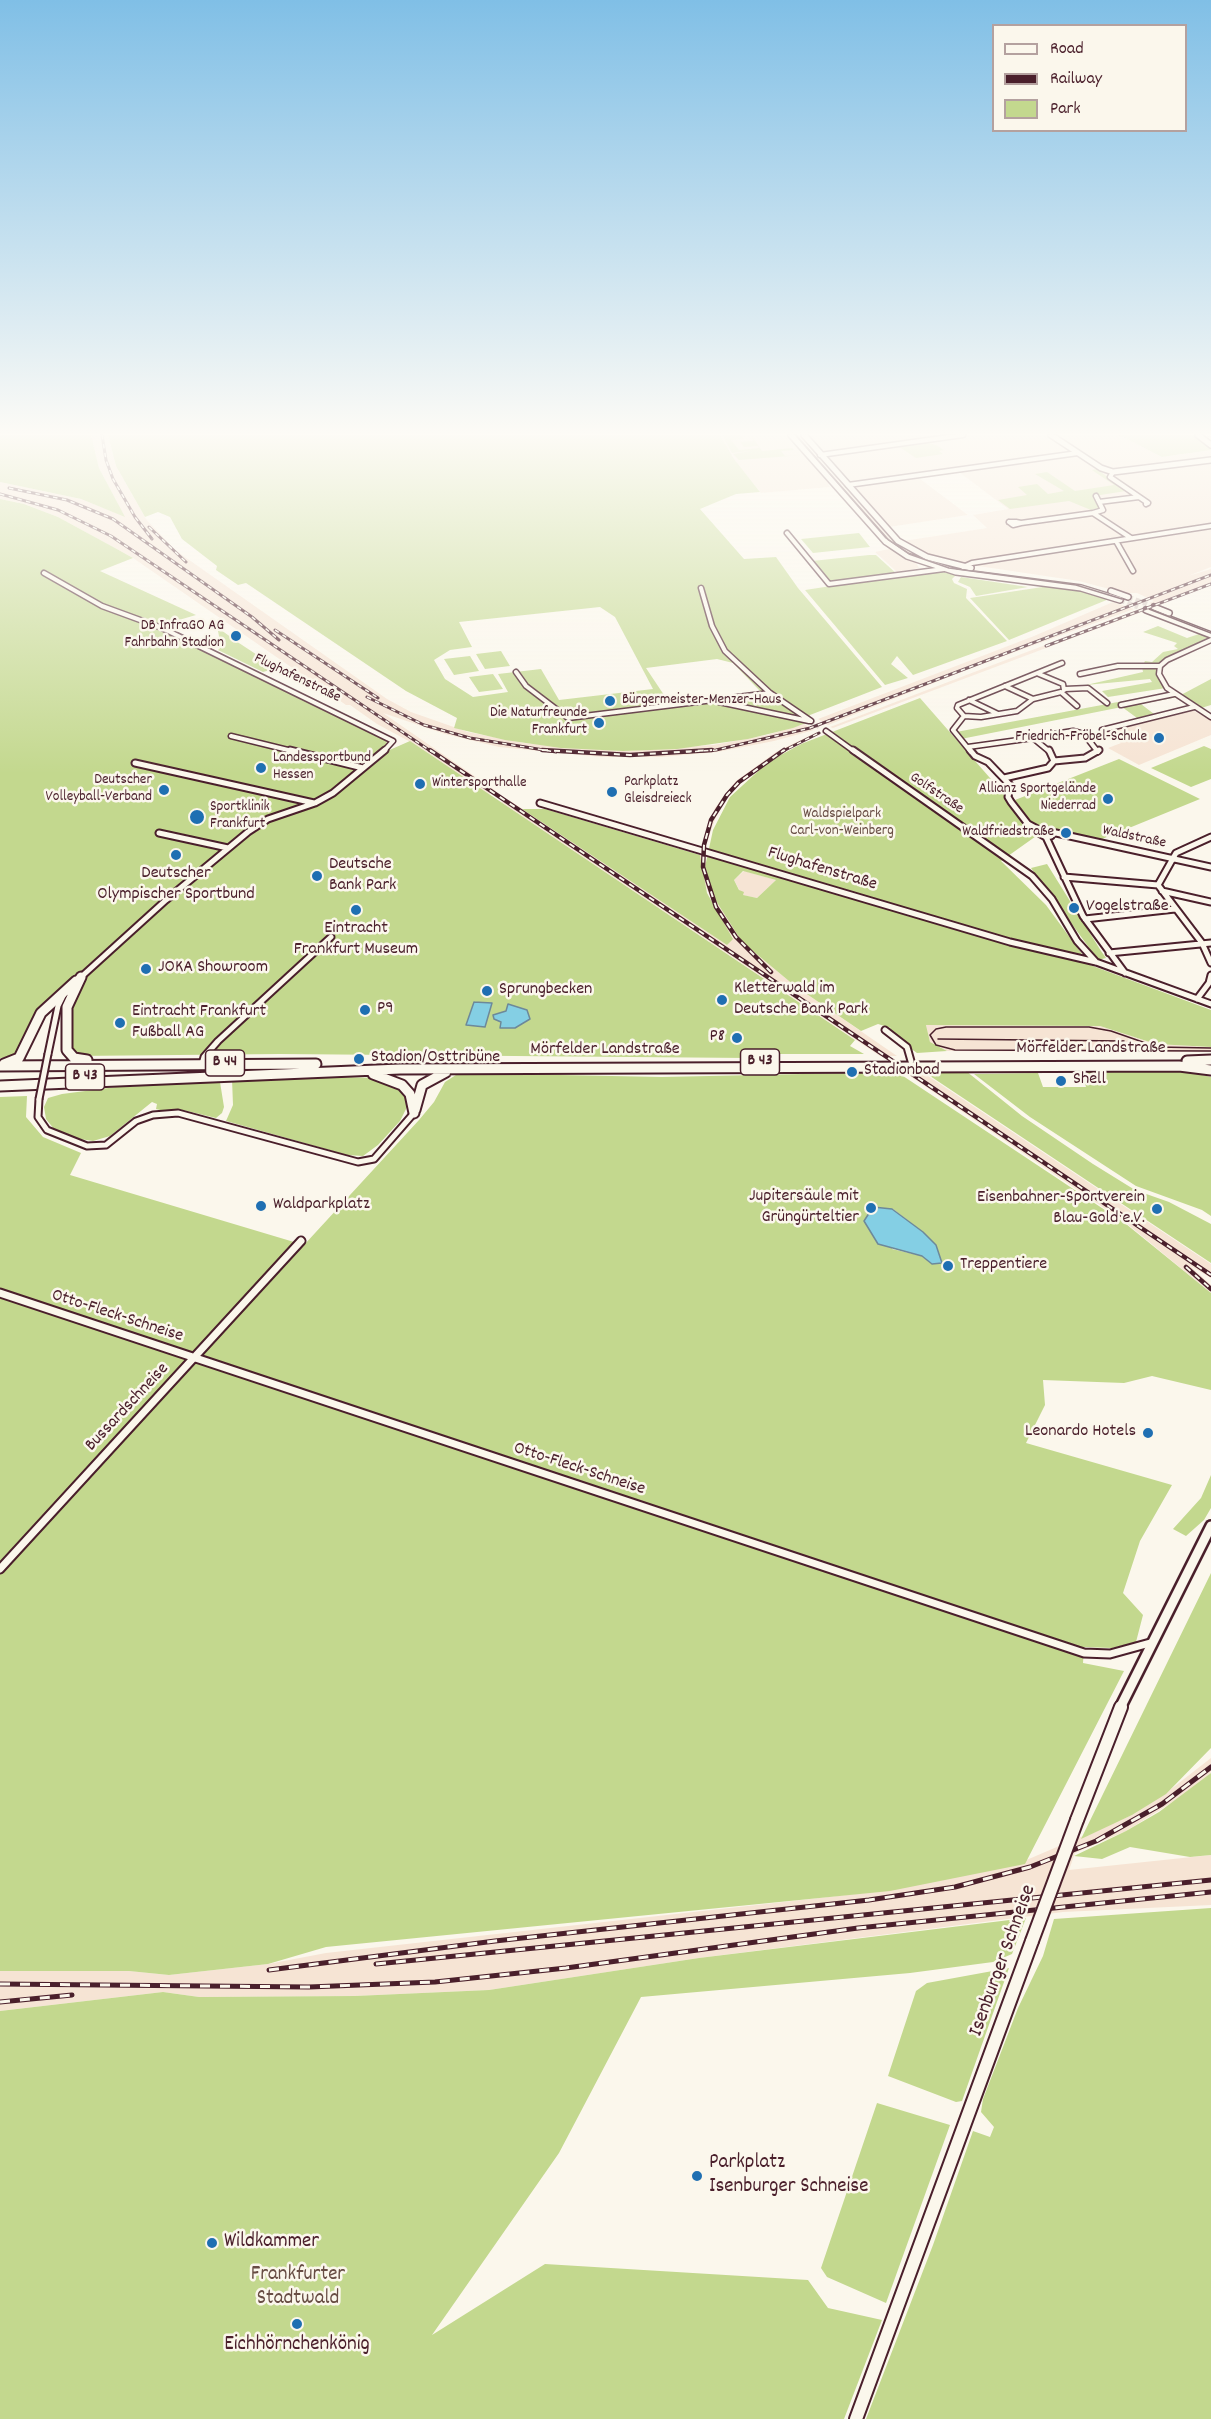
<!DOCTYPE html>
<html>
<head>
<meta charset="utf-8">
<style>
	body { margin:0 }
	#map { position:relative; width:1211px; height:2419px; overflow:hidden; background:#fbf7ec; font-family:Dekko,sans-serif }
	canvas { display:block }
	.legend { position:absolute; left:992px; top:24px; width:195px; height:108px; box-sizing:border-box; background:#fbf7ec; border:2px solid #b4a19f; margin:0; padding:8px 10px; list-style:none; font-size:18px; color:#4a1f2b }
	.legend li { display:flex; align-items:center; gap:12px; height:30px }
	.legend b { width:30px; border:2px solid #b4a19f }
</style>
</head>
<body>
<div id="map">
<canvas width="1211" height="2419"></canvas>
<ul class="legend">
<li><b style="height:8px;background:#fbf7ec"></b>Road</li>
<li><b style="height:8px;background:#4a1f2b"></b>Railway</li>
<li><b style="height:16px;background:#c3d88e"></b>Park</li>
</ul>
</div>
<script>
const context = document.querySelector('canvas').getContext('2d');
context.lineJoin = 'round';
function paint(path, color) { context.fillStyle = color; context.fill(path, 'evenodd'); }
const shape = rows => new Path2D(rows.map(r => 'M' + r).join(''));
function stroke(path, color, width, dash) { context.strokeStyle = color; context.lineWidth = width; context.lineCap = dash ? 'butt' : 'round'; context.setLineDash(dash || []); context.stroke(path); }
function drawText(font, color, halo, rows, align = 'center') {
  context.font = font + ' Dekko,sans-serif'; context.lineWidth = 5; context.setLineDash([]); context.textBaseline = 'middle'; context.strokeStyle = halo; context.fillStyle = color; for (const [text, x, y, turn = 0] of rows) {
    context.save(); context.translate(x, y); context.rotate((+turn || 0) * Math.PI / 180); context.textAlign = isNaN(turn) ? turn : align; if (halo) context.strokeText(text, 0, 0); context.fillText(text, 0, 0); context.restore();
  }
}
paint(shape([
	[91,435,108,435,116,466,146,519,175,550,387,699,411,712,468,732,524,743,623,751,713,745,767,735,804,724,814,730,774,741,717,752,661,757,602,757,499,747,445,734,383,713,496,791,489,794,416,745,377,724,350,705,346,705,133,558,58,517,24,504,0,499,0,482,81,499,124,516,99,468],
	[720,435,1119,435,1162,457,1211,450,1211,567,1188,576,1211,569,1211,585,1163,603,1152,604,1149,603,1154,601,1137,593,1124,593,1079,581,951,562,960,567,1002,575,951,570,915,561,919,568,897,572,875,552,889,549,884,544,888,543,836,485,847,486,897,542,987,528,973,515,1008,509,955,469,915,475,968,515,889,527,850,482,843,485,828,484,830,487,761,493,734,460],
	[1113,602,1134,609,979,665,828,725,818,719,1034,636],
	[1137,610,1142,612,833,728,830,727],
	[1192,710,1211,720,1211,735,1139,765,1108,748,1121,743,1103,732],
	[817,732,820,734,779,753,740,782,719,808,706,845,702,845,715,808,736,781,776,752],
	[509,800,727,945,733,938,722,922,703,880,700,855,705,856,711,893,742,942,795,986,897,1056,880,1056,501,802],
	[744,871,776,880,757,898,742,895,734,880],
	[926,1025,1100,1026,1156,1044,1211,1047,1211,1052,947,1051,930,1042],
	[904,1072,922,1072,1211,1264,1211,1278,1189,1265,1211,1285,1211,1293,1126,1223],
	[1211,1758,1211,1773,1189,1792,1126,1831,1075,1853,1069,1870,1211,1855,1211,1905,1063,1912,699,1958,489,1990,355,1996,199,1997,163,1992,0,2011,0,1971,129,1971,169,1975,268,1964,326,1953,882,1891,1017,1864,1132,1815,1166,1793]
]), '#f6e4d4');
paint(shape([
	[0,435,91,435,99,468,125,517,81,499,0,482],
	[108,435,720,435,734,459,760,492,736,494,700,509,744,559,776,557,798,588,882,687,810,715,806,723,793,728,748,739,677,749,623,751,561,748,505,740,454,728,457,718,406,691,246,583,238,585,216,570,217,566,182,539,170,517,158,512,145,517,116,466],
	[600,607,615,617,653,689,559,700,541,669,498,674,508,692,473,697,445,679,434,660,450,650,472,647,459,622],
	[717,659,733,663,760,691,670,704,646,668],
	[722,435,741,435,744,439,731,440,739,450,759,448,758,446,744,447,740,442,753,441,751,435,762,451,792,448,794,450,781,451,785,456,802,455,739,460,733,454,750,451,732,453],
	[1119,435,1194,435,1211,450,1162,457],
	[925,442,936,445,944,450,939,451,943,454,916,458,898,446],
	[1097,469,1126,491,1094,496,1102,507,1091,510,1069,501,1010,509,998,500,1027,495,1018,487,1037,484,1048,494,1064,491,1035,474,1047,472,1075,491,1114,485,1092,470],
	[0,499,24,504,58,517,115,548,133,558,100,571,196,615,155,627,384,738,387,743,380,751,385,752,410,741,416,745,855,1040,850,1046,864,1054,741,1054,749,1055,749,1058,280,1054,76,1056,71,1046,71,979,39,1008,13,1057,0,1058],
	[859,533,870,547,813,553,801,539],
	[869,555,876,555,898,575,934,571,957,574,952,579,954,583,967,589,966,598,1007,641,913,675,897,656,891,664,908,678,885,685,805,590,831,586,812,561],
	[961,577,1028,587,976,596,970,587,958,582],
	[1049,586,1079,590,1109,599,1009,640,970,598],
	[1158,626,1187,638,1199,634,1209,637,1175,654,1160,666,1157,674,1166,688,1108,697,1102,691,1152,682,1150,679,1086,685,1143,672,1142,667,1145,661,1152,662,1163,652,1178,649,1174,646,1177,643,1143,632],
	[221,630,239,643,277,668,263,672,218,650,221,647,218,631],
	[501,651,510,666,485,669,476,654],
	[470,656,479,671,454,675,444,659],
	[493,674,503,689,479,692,469,677],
	[1211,679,1211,705,1198,709,1178,697,1141,704,1154,714,1137,718,1122,707,961,739,956,732,1172,692,1179,696],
	[920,698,1039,834,1001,861,1046,905,1090,965,1211,1010,1211,1047,1156,1044,1100,1026,926,1025,930,1042,947,1051,917,1053,910,1048,904,1048,881,1030,891,1028,878,1024,861,1031,795,986,742,942,711,893,705,867,713,830,730,797,768,762,801,744],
	[743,871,776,880,757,898,743,895,744,892,739,890,734,880],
	[1204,746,1211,749,1211,779,1191,787,1151,768],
	[1119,759,1200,799,1102,839,1033,825,1015,800],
	[522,809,545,809,700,855,707,893,733,939,727,945],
	[1047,864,1101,951,1106,958,1098,960,1031,868],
	[966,1071,1022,1116,1093,1164,1135,1190,1169,1202,1211,1224,1211,1263,924,1072],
	[1082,1071,1184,1071,1211,1077,1211,1216,1202,1210,1136,1186,1030,1117,974,1074,1038,1073,1043,1087,1086,1087],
	[897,1072,1126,1224,1211,1293,1211,1390,1152,1376,1124,1383,1043,1380,1045,1405,1026,1443,1172,1485,1140,1541,1123,1593,1143,1615,1136,1642,1112,1648,1084,1647,1083,1663,1124,1671,1025,1864,890,1891,326,1947,268,1964,169,1975,129,1971,0,1971,0,1097,27,1096,26,1117,43,1137,81,1153,70,1175,304,1245,419,1120,434,1102,445,1082,459,1073,662,1077],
	[893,1209,923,1232,932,1264,922,1256,892,1249],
	[341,1077,380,1078,394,1084,405,1096,407,1107,400,1121,378,1145,363,1156,347,1155,226,1121,233,1105,232,1079],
	[220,1082,224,1107,222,1113,216,1118,183,1110,160,1110,156,1109,157,1104,152,1102,110,1136,93,1141,67,1137,54,1129,46,1119,44,1107,48,1098,62,1094,116,1087],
	[1211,1475,1211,1508,1204,1520,1186,1536,1173,1529,1201,1498],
	[1211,1573,1211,1748,1166,1794,1132,1815,1081,1839],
	[1211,1773,1211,1855,1190,1857,1130,1847,1102,1859,1074,1856,1126,1831,1159,1812],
	[1211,1908,1211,2419,866,2419,933,2245,973,2131,990,2137,994,2127,981,2112,983,2099,1018,2008,1043,1956,1054,1919],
	[1026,1918,1012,1954,993,1962,910,1973,641,1997,559,2153,432,2335,545,2264,808,2280,828,2308,882,2320,844,2419,0,2419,0,2011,163,1992,199,1997,355,1996,489,1990,699,1958],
	[1009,1968,962,2101,956,2102,888,2076,916,1991,927,1983],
	[877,2103,950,2125,886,2303,827,2277,821,2268]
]), '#c3d88e');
const water = shape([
	[474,1002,492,1003,485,1027,466,1025,474,1002],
	[508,1004,527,1010,530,1019,515,1028,500,1028,501,1022,494,1019,493,1015,506,1011,508,1004],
	[873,1207,892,1209,923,1232,936,1245,942,1263,932,1264,922,1256,878,1244,864,1221,873,1207]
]);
paint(water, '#84cfe4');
stroke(water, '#6d899a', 1.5);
stroke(shape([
	[811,721,820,728]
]), '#d8ccc5', 4, [4, 2]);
stroke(shape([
	[1128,597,1147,604],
	[1120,600,1138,607]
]), '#d8ccc5', 5, [5, 3]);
const streetFar2 = shape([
	[820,455,963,435],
	[1113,472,1110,477,1148,503,1146,504],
	[848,485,1078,453],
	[1096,496,1103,510,1093,513,1131,538],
	[1099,502,1139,497],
	[1009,522,1016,522,1021,523,1013,525,1009,522],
	[1021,523,1093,513],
	[787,533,829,584,944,569],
	[1116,541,1133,571],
	[963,567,972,563,1211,526],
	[44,573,102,606,162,628,393,741,383,752],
	[701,588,712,626,725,651,770,693,811,721],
	[1211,640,1167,660,1160,666,1159,674,1167,688,1211,717],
	[516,672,526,686,568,718,770,693],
	[1039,674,1063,684,1064,690],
	[1080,674,1118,666,1160,666],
	[1005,686,1033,699],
	[1065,689,1088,688,1107,703],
	[1061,692,1033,699,1017,711,981,717,964,716,957,708,958,705,1062,663],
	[1061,692,1077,706],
	[969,700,998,714],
	[719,702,809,721],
	[1121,705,1174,694],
	[964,716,953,730,971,752],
	[1102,730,1194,707],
	[826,731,855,752],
	[231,736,296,752],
	[1034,737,1073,731,1084,734,1098,752],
	[968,747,1033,738,1050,752]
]);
const streetFar1 = shape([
	[290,750,363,768],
	[853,750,1032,876,1052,899,1077,941,1096,962],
	[970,750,975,756,988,762,1010,785,1008,797,1011,802,1028,824,1041,831],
	[1054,761,1085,758,1099,750],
	[135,763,314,803],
	[1004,778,1048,768,1054,761,1049,750],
	[540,803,1010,942,1096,962,1211,1004],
	[159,833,228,848],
	[1051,833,1051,836,1046,837,1039,833,1047,831,1211,867],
	[1046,837,1083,916,1125,973],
	[1211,837,1176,853,1158,885,1202,943,1211,963],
	[1064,877,1158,885],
	[1162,891,1211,902],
	[1085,919,1175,909],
	[1109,953,1211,943],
	[80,978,166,900,248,832,268,819,315,803,333,793,385,750],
	[1197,999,1209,983,1211,975],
	[885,1030,907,1047,911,1061],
	[48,1054,58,1006,63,996],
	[202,1064,204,1057,218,1041,331,937],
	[39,1099,38,1117,47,1130,87,1146,106,1145,136,1121,153,1115,178,1113,358,1162,374,1159,414,1113]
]);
const street = shape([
	[0,1293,1084,1653,1110,1654,1150,1643],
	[0,1569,301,1241]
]);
const secondaryFar2 = shape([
	[791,435,886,542,907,556,956,572,1081,588,1120,600],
	[804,435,898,541,927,557,971,568],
	[1051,435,1101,468,1113,472,1211,460],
	[1198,435,1211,445],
	[1111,591,1128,597],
	[1154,607,1169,613],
	[1146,610,1211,635]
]);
const secondaryFar1 = shape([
	[1120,1708,1211,1526]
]);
const secondary = shape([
	[1077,1820,1121,1707],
	[856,2419,1032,1941]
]);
const highway = shape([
	[81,977,67,1007,67,1050,74,1058,87,1060],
	[1187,1061,1211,1060],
	[4,1064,19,1058,41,1013,76,981],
	[0,1066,316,1064],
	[373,1074,402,1085,410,1094,414,1113],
	[0,1086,400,1069,1179,1066,1211,1070],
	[415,1110,422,1085,446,1072]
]);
stroke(streetFar2, '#4a1f2b', 7);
stroke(streetFar1, '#4a1f2b', 9);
stroke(street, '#4a1f2b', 11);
stroke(secondaryFar2, '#4a1f2b', 8);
stroke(secondaryFar1, '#4a1f2b', 14);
stroke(secondary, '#4a1f2b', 16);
stroke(highway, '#4a1f2b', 13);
stroke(streetFar2, '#fbf7ec', 4);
stroke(streetFar1, '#fbf7ec', 5);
stroke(street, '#fbf7ec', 7);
stroke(secondaryFar2, '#fbf7ec', 5);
stroke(secondaryFar1, '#fbf7ec', 9);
stroke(secondary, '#fbf7ec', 12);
stroke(highway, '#fbf7ec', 9);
stroke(shape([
	[796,435,886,538,909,554,949,568,1076,585,1122,599],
	[1149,609,1211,633],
	[938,1039,1124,1041],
	[1211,1048,1157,1047,1111,1031,1089,1027,946,1027,936,1029,930,1035,936,1045,955,1050,1211,1051]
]), '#4a1f2b', 1.5);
const railFar2 = shape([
	[102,435,106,460,113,479,135,517,152,539],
	[9,488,67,500,113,519,252,617,279,640],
	[0,494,58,510,111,536,432,752],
	[149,527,186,562],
	[275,630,378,698],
	[1046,646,1211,584],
	[367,697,424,725,470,738,556,752],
	[686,752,716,750,810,728,1211,575],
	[781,752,819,733]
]);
const railFar1 = shape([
	[430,750,1211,1275],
	[542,750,630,755,712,750],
	[771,972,736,937,716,907,703,867,704,845,711,820,727,795,739,782,784,750],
	[1186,1267,1211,1289]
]);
const rail = shape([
	[376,1964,1211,1880],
	[269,1970,495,1941,869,1900,955,1887,1030,1867,1096,1841,1162,1804,1211,1767],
	[0,1984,309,1987,435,1982,566,1968,858,1928,1211,1892],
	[0,2002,72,1995]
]);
stroke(railFar2, '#4a1f2b', 3);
stroke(railFar1, '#4a1f2b', 4.5);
stroke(rail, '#4a1f2b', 5);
stroke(railFar2, '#fbf7ec', 1.5, [4.5]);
stroke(railFar1, '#fbf7ec', 2, [6]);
stroke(rail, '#fbf7ec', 3, [10]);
const streetBridge = shape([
	[39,1099,48,1054]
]);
const secondaryBridge = shape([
	[1032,1941,1077,1820]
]);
stroke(streetBridge, '#4a1f2b', 9, []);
stroke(secondaryBridge, '#4a1f2b', 16, []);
stroke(streetBridge, '#fbf7ec', 5);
stroke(secondaryBridge, '#fbf7ec', 12);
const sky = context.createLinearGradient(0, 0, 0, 774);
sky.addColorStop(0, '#80bfe6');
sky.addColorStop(0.56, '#fdfbf6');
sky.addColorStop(1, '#fdfbf600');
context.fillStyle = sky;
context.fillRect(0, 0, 1211, 774);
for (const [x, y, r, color] of [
	[236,636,6,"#1f6fb2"],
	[610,701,6,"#1f6fb2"],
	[599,723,6,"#1f6fb2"],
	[1159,738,6,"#1f6fb2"],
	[261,768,6,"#1f6fb2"],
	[420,784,6,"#1f6fb2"],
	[164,790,6,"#1f6fb2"],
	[612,792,6,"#1f6fb2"],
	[1108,799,6,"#1f6fb2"],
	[197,817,8,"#1f6fb2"],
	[1066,833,6,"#1f6fb2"],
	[176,855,6,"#1f6fb2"],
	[317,876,6,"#1f6fb2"],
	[1074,908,6,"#1f6fb2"],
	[356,910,6,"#1f6fb2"],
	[146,969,6,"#1f6fb2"],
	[487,991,6,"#1f6fb2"],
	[722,1000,6,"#1f6fb2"],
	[365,1010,6,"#1f6fb2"],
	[120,1023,6,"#1f6fb2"],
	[737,1038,6,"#1f6fb2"],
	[359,1059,6,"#1f6fb2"],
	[852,1072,6,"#1f6fb2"],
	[1061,1081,6,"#1f6fb2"],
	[261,1206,6,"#1f6fb2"],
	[871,1208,6,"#1f6fb2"],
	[1157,1209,6,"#1f6fb2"],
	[948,1266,6,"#1f6fb2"],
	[1148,1433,6,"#1f6fb2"],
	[697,2176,6,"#1f6fb2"],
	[212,2243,6,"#1f6fb2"],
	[297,2324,6,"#1f6fb2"]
]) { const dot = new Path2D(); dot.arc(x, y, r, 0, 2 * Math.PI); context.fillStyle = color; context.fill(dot); stroke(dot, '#fbf7ec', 2); }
drawText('15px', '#4a1f2b', '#fbf7ec', [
	["DB InfraGO AG",224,627],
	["Fahrbahn Stadion",224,644],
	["Bürgermeister-Menzer-Haus",622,701,"left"],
	["Die Naturfreunde",587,714],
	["Frankfurt",587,731],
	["Friedrich-Fröbel-Schule",1147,738],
	["Landessportbund",273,759,"left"],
	["Hessen",273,776,"left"],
	["Deutscher",152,781],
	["Volleyball-Verband",152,798],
	["Parkplatz",624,783,"left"],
	["Gleisdreieck",624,800,"left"],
	["Wintersporthalle",432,784,"left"],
	["Allianz Sportgelände",1096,790],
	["Niederrad",1096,807],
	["Sportklinik",210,808,"left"],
	["Frankfurt",210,825,"left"],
	["Waldfriedstraße",1054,833]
], 'right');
drawText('15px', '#4a1f2b', '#fbf7ec', [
	["Flughafenstraße",297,679,26],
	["Golfstraße",936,794,34],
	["Waldstraße",1134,838,12]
]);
drawText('15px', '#684d44', '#fbf7ec', [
	["Waldspielpark",842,815],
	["Carl-von-Weinberg",842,832]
]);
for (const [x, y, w] of [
	[760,1062,39],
	[225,1063,39],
	[85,1077,39]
]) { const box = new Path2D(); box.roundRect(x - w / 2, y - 13, w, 26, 4.5); context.fillStyle = '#fbf7ec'; context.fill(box); stroke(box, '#4a1f2b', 1.5); }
drawText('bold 16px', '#4a1f2b', null, [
	["B 43",760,1062],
	["B 44",225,1063],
	["B 43",85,1077]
]);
drawText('18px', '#4a1f2b', '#fbf7ec', [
	["Deutsche",329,866],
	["Bank Park",329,887],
	["Deutscher",176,875,"center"],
	["Olympischer Sportbund",176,896,"center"],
	["Vogelstraße",1086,908],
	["Eintracht",356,930,"center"],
	["Frankfurt Museum",356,951,"center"],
	["JOKA Showroom",158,969],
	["Kletterwald im",734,990],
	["Deutsche Bank Park",734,1011],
	["Sprungbecken",499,991],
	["P9",377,1010],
	["Eintracht Frankfurt",132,1013],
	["Fußball AG",132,1034],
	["P8",725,1038,"right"],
	["Stadion/Osttribüne",371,1059],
	["Stadionbad",864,1072],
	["Shell",1073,1081],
	["Jupitersäule mit",859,1198,"right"],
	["Grüngürteltier",859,1219,"right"],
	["Eisenbahner-Sportverein",1145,1199,"right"],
	["Blau-Gold e.V.",1145,1220,"right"],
	["Waldparkplatz",273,1206],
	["Treppentiere",960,1266],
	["Leonardo Hotels",1136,1433,"right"]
], 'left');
drawText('18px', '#4a1f2b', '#fbf7ec', [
	["Flughafenstraße",822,870,17],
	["Mörfelder Landstraße",1091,1050],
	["Mörfelder Landstraße",605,1051],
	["Otto-Fleck-Schneise",117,1317,18],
	["Bussardschneise",128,1408,-47],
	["Otto-Fleck-Schneise",579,1470,18]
]);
drawText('21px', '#4a1f2b', '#fbf7ec', [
	["Isenburger Schneise",1004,1961,-70]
]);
drawText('21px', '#4a1f2b', '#fbf7ec', [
	["Parkplatz",709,2164],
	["Isenburger Schneise",709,2188],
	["Wildkammer",224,2243],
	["Eichhörnchenkönig",297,2346,"center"]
], 'left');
drawText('21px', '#684d44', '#fbf7ec', [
	["Frankfurter",298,2276],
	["Stadtwald",298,2300]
]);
</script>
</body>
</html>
